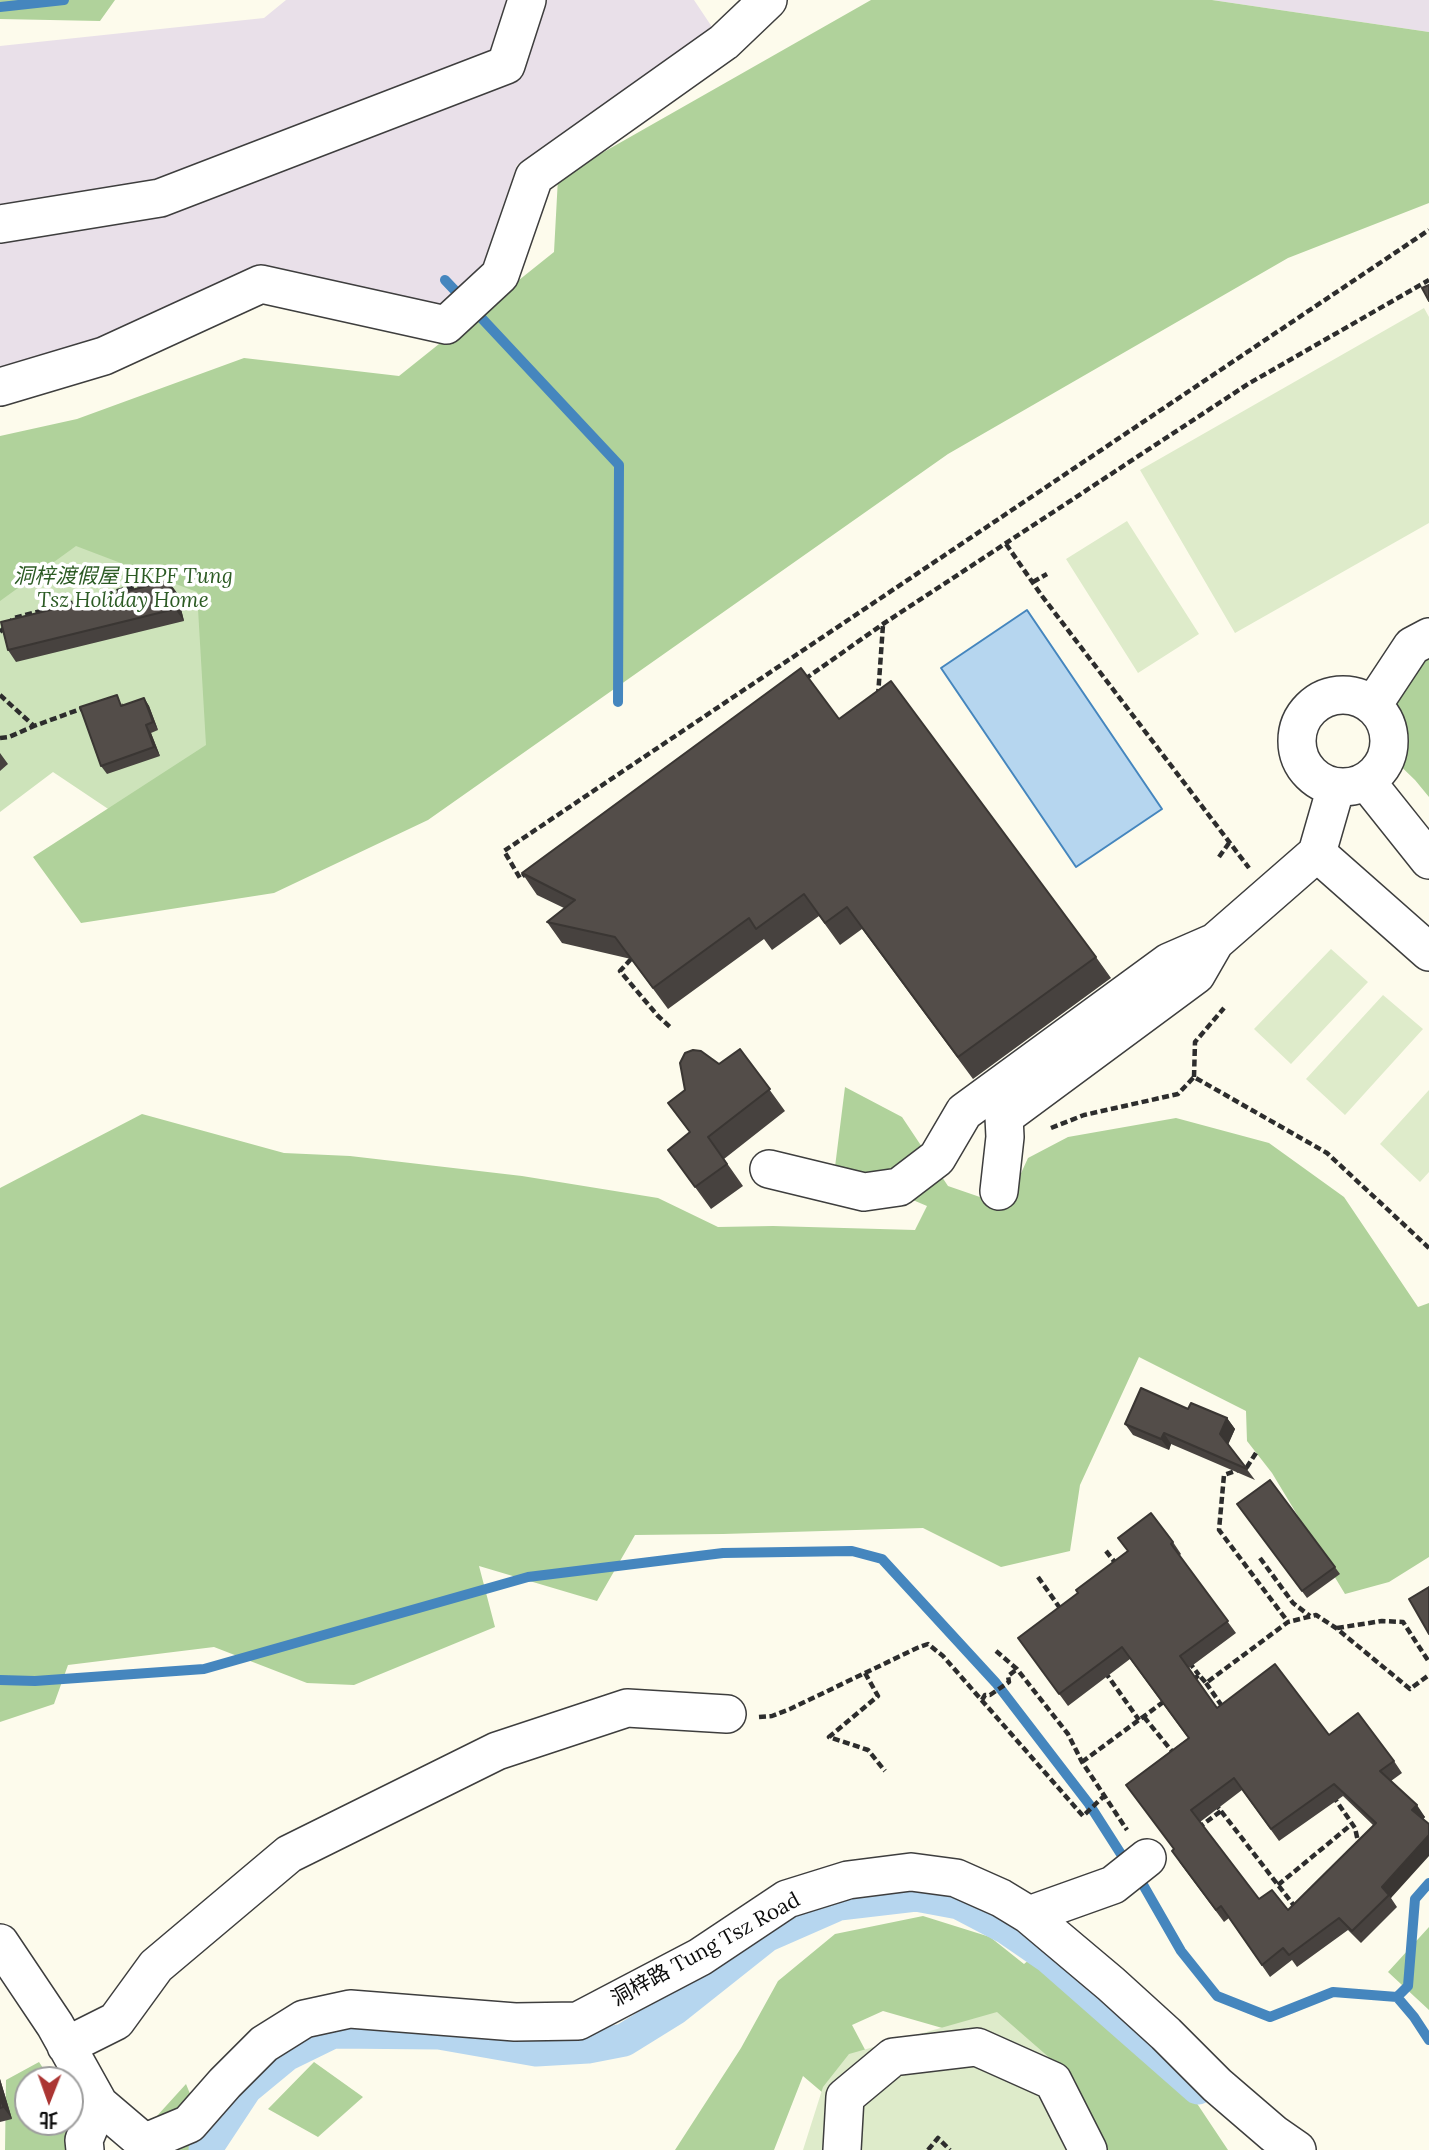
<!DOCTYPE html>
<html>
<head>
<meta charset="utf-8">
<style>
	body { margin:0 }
	#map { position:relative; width:1429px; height:2150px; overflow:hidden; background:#fdfbec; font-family:Lora,"Noto Sans TC",serif }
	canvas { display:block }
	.north { position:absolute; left:14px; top:2066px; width:70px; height:70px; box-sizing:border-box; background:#fff; border:2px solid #9d9d9d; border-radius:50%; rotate:181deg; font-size:19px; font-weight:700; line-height:28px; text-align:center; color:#0b0b0b }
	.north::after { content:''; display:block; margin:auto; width:24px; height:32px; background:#ab3533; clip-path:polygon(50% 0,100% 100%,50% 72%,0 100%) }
</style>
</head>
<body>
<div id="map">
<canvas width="1429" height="2150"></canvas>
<div class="north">北</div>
</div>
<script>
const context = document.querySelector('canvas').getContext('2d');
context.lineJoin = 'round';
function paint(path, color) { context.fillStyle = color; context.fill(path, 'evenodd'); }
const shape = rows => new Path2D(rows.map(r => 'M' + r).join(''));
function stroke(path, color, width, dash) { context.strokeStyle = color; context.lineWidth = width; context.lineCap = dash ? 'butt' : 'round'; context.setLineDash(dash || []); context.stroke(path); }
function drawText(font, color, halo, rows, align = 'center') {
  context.font = font + ' Lora,"Noto Sans TC",serif'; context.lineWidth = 7; context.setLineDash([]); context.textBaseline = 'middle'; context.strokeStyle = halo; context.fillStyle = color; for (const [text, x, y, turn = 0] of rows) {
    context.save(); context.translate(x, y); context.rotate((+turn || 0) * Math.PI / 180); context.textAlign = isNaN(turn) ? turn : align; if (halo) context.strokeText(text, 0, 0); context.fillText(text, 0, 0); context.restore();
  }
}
paint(shape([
	[286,0,694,0,712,27,517,165,483,264,440,304,259,264,97,338,0,367,0,46,264,18],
	[1212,0,1429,0,1429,32]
]), '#e9e0e9');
paint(shape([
	[250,423,243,783,159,843,53,772,0,812,0,483]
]), '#cde3ba');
paint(shape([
	[0,0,115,0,100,21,0,19],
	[871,0,1212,0,1429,32,1429,203,1288,258,948,454,428,820,274,893,81,923,33,857,206,745,197,592,76,546,0,601,0,436,77,419,244,358,399,376,554,252,558,178],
	[1429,637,1429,797,1415,780,1388,754,1390,739,1386,724,1381,713],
	[845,1087,902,1117,948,1186,1006,1206,1028,1158,1068,1137,1176,1118,1269,1143,1344,1197,1418,1307,1429,1303,1429,1557,1389,1582,1345,1594,1272,1473,1247,1441,1246,1411,1139,1357,1080,1485,1070,1551,1001,1567,923,1528,723,1534,635,1535,597,1601,479,1566,495,1627,354,1685,307,1683,214,1647,68,1665,54,1704,0,1722,0,1188,142,1114,284,1153,350,1156,522,1176,658,1198,718,1227,773,1226,915,1230,927,1206,835,1167],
	[923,1916,990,1937,1024,1964,1071,1925,1152,2036,1228,2150,1087,2150,1005,2046,883,2011,852,2025,890,2097,883,2144,803,2076,774,2150,675,2150,741,2048,778,1981,835,1934],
	[1429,1927,1429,2010,1388,1972],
	[39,2062,51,2080,28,2080,28,2122,68,2122,66,2150,5,2150,6,2080],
	[314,2062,363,2097,318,2137,268,2109],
	[186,2084,213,2150,177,2150,146,2128]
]), '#b0d29b');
paint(shape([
	[1424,308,1429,317,1429,523,1235,633,1140,470],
	[1127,521,1199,634,1138,673,1066,559],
	[1331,949,1368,982,1291,1064,1254,1029],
	[1383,995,1423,1029,1345,1115,1306,1079],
	[1429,1090,1429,1172,1420,1182,1380,1144],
	[997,2012,1075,2080,1098,2150,803,2150,823,2087,849,2054]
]), '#deebca');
const water = shape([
	[1027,610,1162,809,1076,867,941,668,1027,610]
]);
paint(water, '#b6d6ef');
stroke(water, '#4586be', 2);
stroke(shape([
	[0,7,64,0],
	[445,280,462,298],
	[473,309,619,465,618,702],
	[0,1680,35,1681,204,1669,528,1577,723,1553,852,1551,882,1559,996,1683,1089,1804,1128,1865],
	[1138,1876,1181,1951,1217,1996,1270,2017,1333,1992,1397,1997,1414,2017,1429,2040],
	[1397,1997,1408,1986,1415,1899,1429,1883]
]), '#4586be', 10);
stroke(shape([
	[205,2150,246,2088,286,2055,333,2032,439,2033,536,2050,588,2047,624,2040,674,2009,766,1936,839,1904,916,1895,959,1903,1005,1927,1050,1958,1198,2088]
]), '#b6d6ef', 33);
const minor = shape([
	[0,224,160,198,506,65,527,0],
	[0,387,104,356,261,284,446,325,500,275,534,177,724,42,768,0],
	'1297 741a46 46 0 1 1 92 0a46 46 0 1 1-92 0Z',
	[1373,705,1412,646,1429,637],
	[1366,781,1429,860],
	[1317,853,1429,952],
	[769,1169,864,1192,899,1187,937,1158,964,1112,1169,962,1215,942],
	[999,1191,1005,1137,1004,1117,1196,975,1215,942,1317,853,1336,787],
	[1029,1915,1113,1885,1147,1858],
	[0,1943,55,2025,99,2104,153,2150],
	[66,2046,116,2021,156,1966,289,1854,497,1751,627,1708,727,1714],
	[146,2142,189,2124,225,2083,264,2044,304,2019,350,2009,515,2022,578,2021,700,1957,787,1899,848,1880,911,1872,956,1878,1001,1898,1029,1915,1111,1984,1166,2034,1217,2085,1274,2134,1297,2150],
	[85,2150,84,2140,99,2104],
	[842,2150,845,2097,893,2057,977,2047,1053,2081,1088,2150]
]);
stroke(minor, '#3e3e3e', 40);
stroke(shape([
	[1006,544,1042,596,1249,868],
	[1033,582,1047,574],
	[0,632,14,618,159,580],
	[805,679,883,624,1248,384,1429,280],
	[0,695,34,726,86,707],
	[878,696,883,625],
	[0,738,9,737,34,726],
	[1219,857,1229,843],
	[528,872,520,878,504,851,1429,230],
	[631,959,620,971,658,1016,670,1027],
	[1194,1077,1195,1042,1224,1008],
	[1051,1128,1084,1115,1178,1094,1194,1077,1327,1153,1429,1248],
	[1256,1453,1247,1467,1224,1475,1219,1530,1288,1622],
	[1106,1551,1117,1565],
	[1260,1558,1293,1603,1310,1616],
	[1038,1577,1062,1611],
	[1337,1628,1382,1621,1403,1622,1429,1662],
	[996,1651,1017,1669,1068,1734,1082,1762,1127,1830],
	[1189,1662,1199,1675],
	[1105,1672,1139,1720],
	[865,1673,878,1696,829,1737,868,1750,885,1771],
	[1193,1680,1199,1675,1206,1683,1288,1622,1316,1615,1336,1628,1410,1689,1429,1675],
	[1206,1683,1224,1709],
	[982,1700,985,1695,990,1695,1009,1682,1008,1676,1017,1669],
	[759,1717,772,1716,790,1709,917,1648,928,1644,943,1656,1083,1816,1104,1796],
	[1144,1717,1175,1755],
	[1082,1762,1166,1700],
	[1333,1796,1355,1828,1359,1846],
	[1221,1811,1295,1907],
	[1198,1828,1221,1811,1216,1805],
	[1278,1885,1352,1824],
	[928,2150,938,2138,950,2150]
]), '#2d2d2d', 4.5, [7, 3.5]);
stroke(minor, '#fff', 37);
paint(shape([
	[168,581,177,593,184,621,16,662,8,650],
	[144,698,149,706,158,730,151,733,160,756,107,774,101,766,122,703,123,705],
	[839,719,1096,957,1111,978,973,1079,862,929,840,945,819,916,772,950,764,939,668,1009,631,959,562,943,547,922,564,908,537,895,522,873],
	[0,753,8,764,0,771],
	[740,1049,785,1111,724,1159,743,1186,711,1209,668,1150,690,1133,668,1103],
	[1188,1409,1227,1418,1235,1429,1228,1444,1255,1480,1171,1444,1169,1450,1133,1435,1125,1424],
	[1270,1480,1340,1574,1307,1598,1237,1504],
	[1173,1542,1181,1554,1179,1556,1236,1633,1189,1668,1217,1708,1329,1735,1394,1761,1402,1773,1391,1781,1425,1817,1423,1819,1391,1898,1397,1907,1361,1943,1348,1930,1297,1967,1292,1960,1270,1977,1229,1918,1224,1922,1180,1863,1174,1849,1126,1785,1188,1738,1130,1659,1068,1706,1018,1638,1078,1593,1127,1551],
	[1242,1790,1279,1841,1343,1796,1374,1826,1288,1910,1259,1899,1200,1822],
	[0,2079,12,2119,0,2122]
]), '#47423f');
paint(shape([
	[168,581,177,593,184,621,175,609],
	[144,698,149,706,158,730,153,722],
	[146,725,151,733,160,756,154,747],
	[1227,1418,1235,1429,1228,1445,1220,1434],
	[1164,1433,1171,1444,1169,1450,1161,1439],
	[1417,1805,1425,1817,1421,1822,1412,1810],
	[1429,1835,1429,1856,1391,1898,1382,1887],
	[0,2079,12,2119,3,2107,0,2096]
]), '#3a3633');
const building = shape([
	[1429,285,1429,301,1422,288,1429,285],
	[168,581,175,609,8,650,1,622,168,581],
	[801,668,839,719,891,681,1096,957,958,1057,847,907,825,923,804,894,756,929,749,918,653,988,615,937,547,922,575,900,522,873,801,668],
	[117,695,121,706,144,698,153,722,146,725,154,747,101,766,80,707,117,695],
	[740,1049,770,1089,708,1137,727,1164,695,1187,668,1150,690,1132,668,1103,685,1090,680,1063,685,1053,693,1050,701,1051,719,1064,740,1049],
	[1141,1388,1188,1409,1191,1403,1227,1418,1220,1434,1247,1469,1164,1433,1161,1439,1125,1424,1141,1388],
	[1270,1480,1335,1567,1302,1591,1237,1504,1270,1480],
	[1151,1513,1173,1542,1171,1544,1228,1621,1180,1656,1217,1708,1275,1664,1329,1735,1358,1713,1394,1761,1380,1771,1417,1805,1412,1810,1429,1824,1429,1835,1382,1887,1389,1895,1352,1931,1339,1918,1289,1955,1283,1948,1262,1965,1221,1906,1216,1910,1172,1851,1174,1849,1126,1785,1189,1738,1122,1647,1059,1694,1018,1638,1078,1593,1076,1590,1128,1551,1118,1538,1151,1513],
	[1234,1778,1271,1829,1334,1784,1376,1823,1288,1910,1272,1890,1259,1899,1191,1810,1234,1778],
	[1429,1587,1429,1634,1409,1599,1429,1587],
	[0,2096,3,2107,0,2108,0,2096]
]);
paint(building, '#534d49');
stroke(building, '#3a3633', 2);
drawText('italic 21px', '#2c5b24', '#fff', [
	["洞梓渡假屋 HKPF Tung",123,577],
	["Tsz Holiday Home",123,601]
]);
drawText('21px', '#0b0b0b', '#fff', [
	["洞梓路 Tung Tsz Road",706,1950,-29]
]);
</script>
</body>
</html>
